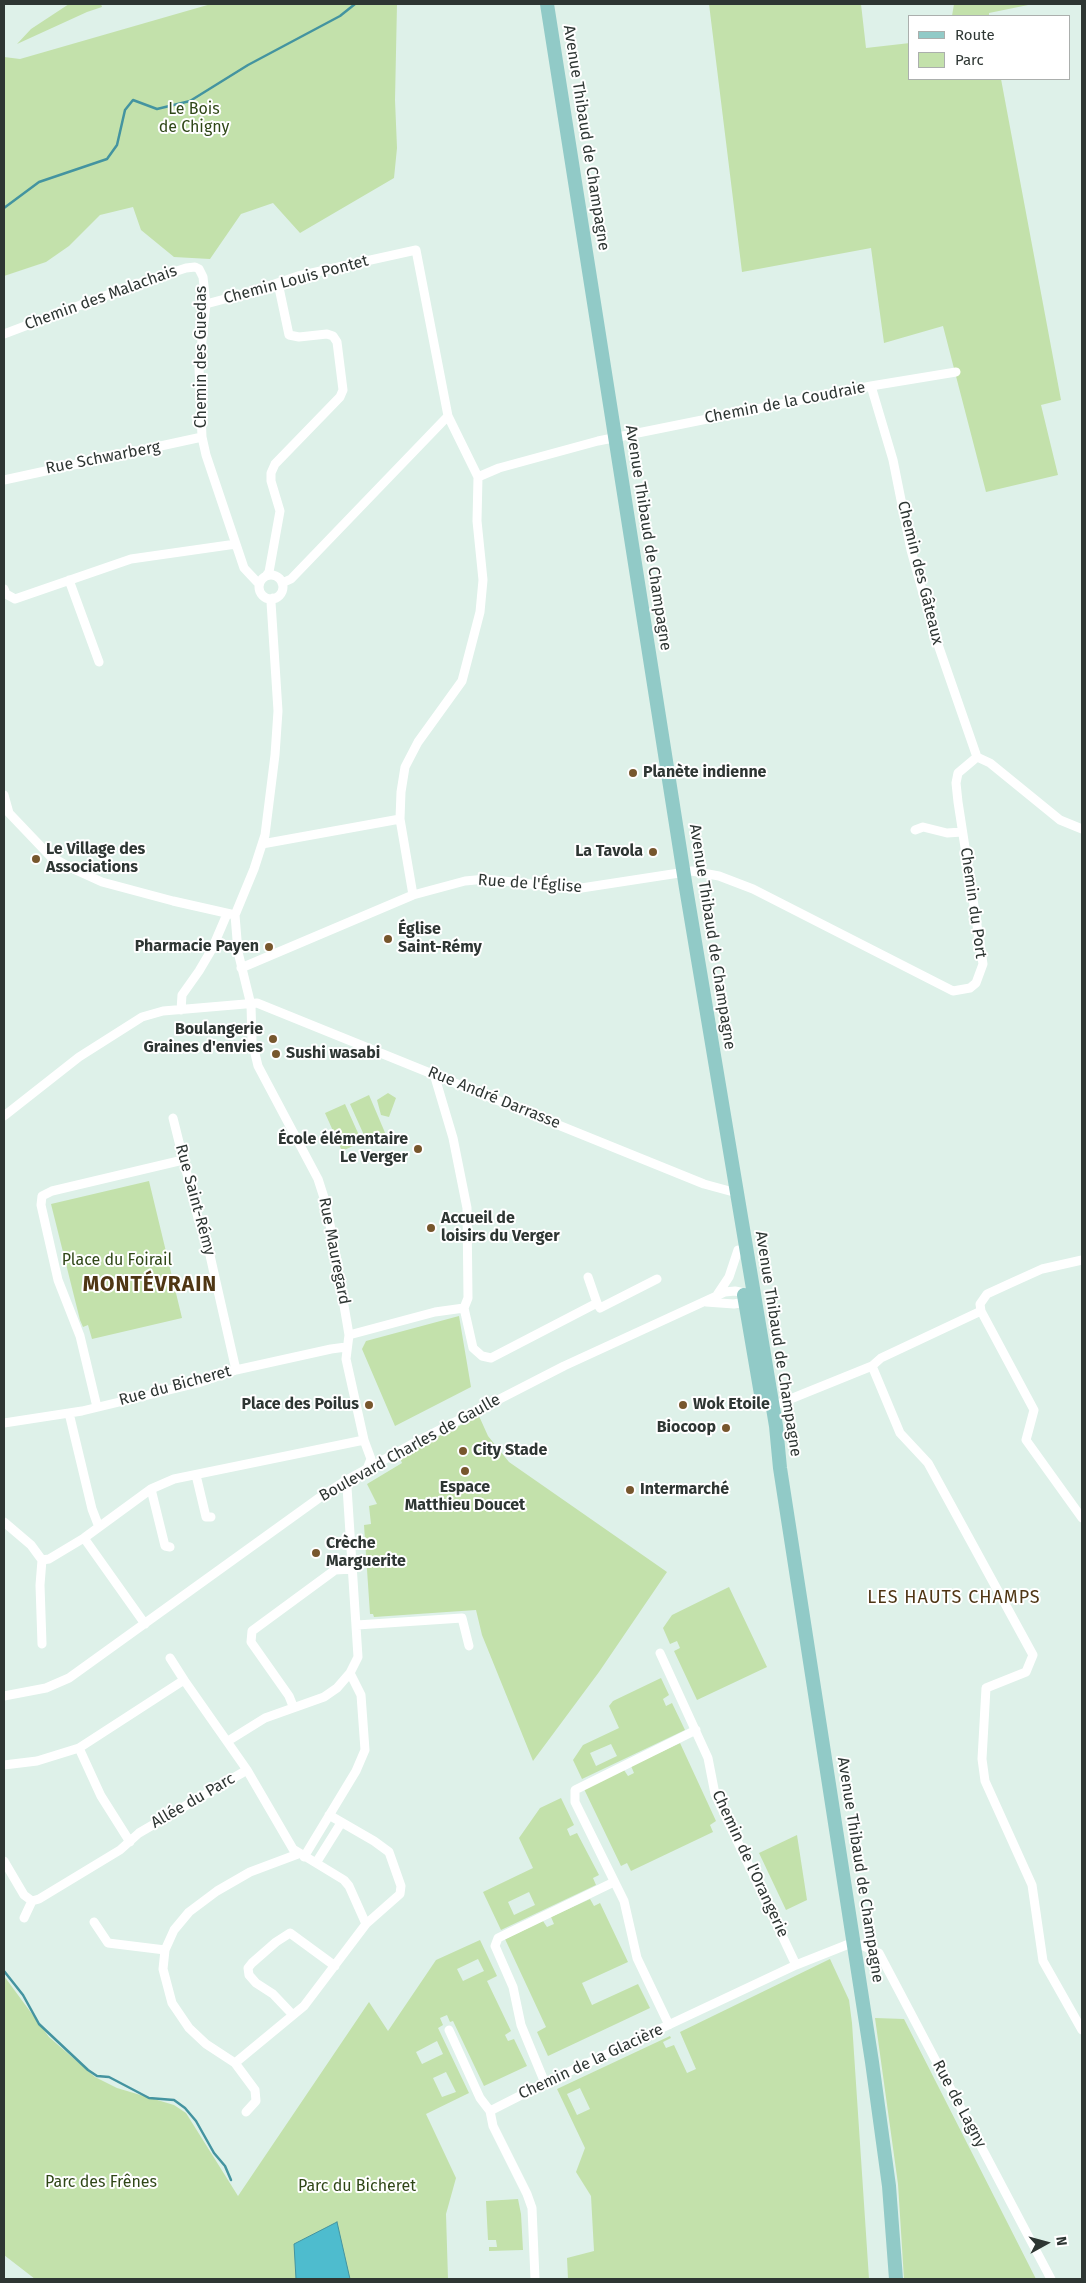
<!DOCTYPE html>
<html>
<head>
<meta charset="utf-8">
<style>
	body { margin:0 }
	#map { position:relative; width:1086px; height:2283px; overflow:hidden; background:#def1e9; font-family:"Fira Sans",sans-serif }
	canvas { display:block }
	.frame { position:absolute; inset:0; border:5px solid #2e3633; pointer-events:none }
	.legend { position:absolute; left:908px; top:15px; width:162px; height:65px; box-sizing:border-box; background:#fff; border:1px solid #abafad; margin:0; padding:6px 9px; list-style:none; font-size:15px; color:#2e3633 }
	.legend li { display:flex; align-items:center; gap:10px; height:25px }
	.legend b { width:25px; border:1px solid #abafad }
	.north { position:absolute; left:1021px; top:2218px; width:50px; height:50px; -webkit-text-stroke:4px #fff; paint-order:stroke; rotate:83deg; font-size:14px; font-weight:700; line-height:20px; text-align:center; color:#2e3633 }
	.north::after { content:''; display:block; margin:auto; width:18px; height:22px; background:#2e3633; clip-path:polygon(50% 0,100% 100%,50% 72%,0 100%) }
</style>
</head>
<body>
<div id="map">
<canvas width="1086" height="2283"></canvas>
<div class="frame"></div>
<ul class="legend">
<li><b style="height:6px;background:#91cac7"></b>Route</li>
<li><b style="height:14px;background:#c3e1ab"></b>Parc</li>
</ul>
<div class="north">N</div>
</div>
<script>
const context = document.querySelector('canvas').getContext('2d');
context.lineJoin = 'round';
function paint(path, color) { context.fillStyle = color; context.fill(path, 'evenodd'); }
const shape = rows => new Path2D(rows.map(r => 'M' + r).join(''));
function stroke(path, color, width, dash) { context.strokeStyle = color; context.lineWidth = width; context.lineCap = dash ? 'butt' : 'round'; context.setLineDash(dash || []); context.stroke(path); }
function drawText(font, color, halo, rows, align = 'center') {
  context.font = font + ' "Fira Sans",sans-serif'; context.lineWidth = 4; context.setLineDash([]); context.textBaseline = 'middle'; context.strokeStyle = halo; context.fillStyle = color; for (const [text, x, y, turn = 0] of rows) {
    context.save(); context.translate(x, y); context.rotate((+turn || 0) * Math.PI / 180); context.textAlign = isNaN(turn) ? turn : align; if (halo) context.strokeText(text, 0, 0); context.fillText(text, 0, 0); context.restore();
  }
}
paint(shape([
	[69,4,101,4,102,7,87,12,17,44,31,29],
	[211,4,397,4,395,100,397,148,394,178,300,233,273,203,241,214,210,259,174,257,141,230,133,207,100,215,69,246,46,262,4,276,4,57,20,59],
	[709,4,861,4,866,48,910,43,910,79,1001,79,1061,400,1041,405,1058,475,986,492,943,326,884,343,871,248,742,272],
	[954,4,1033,4,989,13,989,16,952,16],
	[388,1093,396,1098,389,1117,381,1115,377,1100],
	[369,1095,386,1135,368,1144,350,1104],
	[345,1104,362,1142,342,1151,325,1113],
	[149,1181,182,1318,92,1339,88,1325,83,1327,80,1320,51,1204],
	[459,1316,471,1387,395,1426,362,1349,366,1341],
	[479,1416,488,1436,509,1462,667,1572,599,1672,533,1761,482,1635,476,1610,374,1617,373,1614,370,1614,364,1525,371,1524,369,1506,377,1504,367,1484,402,1463,399,1456],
	[729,1587,767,1667,697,1700,674,1651,680,1648,677,1641,670,1644,663,1628,672,1615],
	[661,1678,669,1695,663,1699,666,1706,672,1703,685,1730,582,1779,573,1760,583,1745,619,1728,609,1706,613,1701],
	[611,1744,617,1756,596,1766,590,1753],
	[680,1743,716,1821,710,1825,713,1832,631,1871,627,1863,621,1866,584,1789,624,1770,628,1776,634,1773,631,1766],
	[561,1798,574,1825,567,1829,570,1836,577,1833,599,1875,593,1878,596,1885,501,1930,483,1892,533,1868,519,1838,540,1808],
	[529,1892,535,1905,514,1915,508,1902],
	[797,1835,807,1900,786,1910,759,1853],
	[590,1899,594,1906,600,1903,628,1962,582,1983,592,2005,638,1984,650,2008,548,2056,537,2032,546,2027,505,1939,543,1921,547,1927,554,1924,551,1917],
	[480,1940,497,1976,487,1981,511,2031,505,2035,508,2041,514,2039,527,2066,484,2086,453,2021,450,2022,447,2015,440,2018,443,2025,438,2028,469,2093,426,2114,456,2178,446,2214,448,2279,35,2279,4,2255,4,1976,49,2037,95,2077,117,2088,174,2105,186,2113,238,2196,369,2002,388,2031,436,1960],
	[478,1959,484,1971,463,1981,457,1969],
	[437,2041,443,2054,422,2064,416,2052],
	[446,2072,456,2092,442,2097,433,2078],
	[830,1959,849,2000,852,2023,869,2279,568,2279,567,2258,594,2251,591,2196,576,2172,585,2148,557,2089,670,2036,671,2038,663,2042,666,2048,674,2045,687,2073,696,2069,680,2032],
	[580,2088,590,2109,577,2115,567,2094],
	[875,2018,904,2019,1036,2279,904,2279,898,2184],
	[518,2199,521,2214,523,2250,489,2251,489,2247,497,2247,496,2240,488,2240,486,2201]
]), '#c3e1ab');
const water = shape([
	[337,2222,350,2279,296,2279,294,2244,337,2222]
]);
paint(water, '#4ebcce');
stroke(water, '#4494a0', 1);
stroke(shape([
	[4,208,39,182,107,159,117,145,125,110,133,100,157,109,190,101,248,65,340,16,355,4],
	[4,1971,23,1995,39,2024,88,2070,97,2076,109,2077,149,2098,174,2100,185,2108,196,2121,214,2153,225,2166,231,2180]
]), '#4494a0', 2.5);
stroke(shape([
	[206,304,251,292,298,276,416,250,448,416,478,477,477,521,483,580,480,612,462,681,418,742,405,767,401,792,400,819,413,895],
	[4,334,131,286,186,268,195,267,199,269,203,277,206,304,199,368,202,437,206,455,244,568,259,584],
	[871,386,893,460,911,550,934,633,977,757],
	[478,477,499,468,598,441,871,386,956,372],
	[4,480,202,437],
	'259 587a12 12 0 1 1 24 0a12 12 0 1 1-24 0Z',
	[266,576,269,572,280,511,271,481,271,473,275,464,340,397,343,390,337,342,333,336,327,334,299,337,289,335,278,283],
	[69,580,99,662],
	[282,583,291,579,448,416],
	[4,589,6,594,15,599,131,559,236,544],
	[273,598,271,602,278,711,275,755,265,835,254,869,235,915,238,952,251,1005,252,1041,258,1066,318,1179,327,1207,347,1323,349,1335,346,1359,364,1440,371,1459,367,1469],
	[4,795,9,813,50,856,69,867,102,882,173,901,235,915],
	[915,830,923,827,947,833,962,832],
	[262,844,400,819],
	[241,968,413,895,465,881,486,879,575,889,692,871,719,876,753,889,953,991,970,988,976,983,983,964,958,802,956,783,958,773,977,757,990,763,1060,820,1082,829],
	[181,1010,182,995,199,971,212,949,227,914],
	[434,1074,453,1138,467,1208,468,1298,464,1308,473,1348,482,1356,491,1358,597,1303,600,1308,657,1279],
	[4,1116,79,1057,142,1017,163,1011,257,1003,704,1184,737,1193],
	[173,1118,198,1218,209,1251,236,1370],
	[588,1277,597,1303],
	[717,1295,729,1277,738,1250],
	[706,1302,734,1304,745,1302,749,1298],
	[981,1311,1034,1410,1026,1440,1082,1518],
	[349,1335,435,1312,464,1308],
	[872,1366,900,1433,928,1463,1033,1655,1026,1672,986,1688,982,1759,985,1781,1032,1885,1043,1961,1082,2030],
	[97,1407,80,1336,58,1280,41,1205,42,1196,52,1191,183,1160],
	[764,1407,778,1404,872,1366,881,1358,981,1311,980,1304,987,1294,1011,1283,1042,1269,1082,1260],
	[69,1413,92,1509,99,1527],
	[4,1423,82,1411,198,1383,236,1370,331,1349,346,1347],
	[196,1475,206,1517,211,1517],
	[151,1489,165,1546,170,1547],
	[4,1522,31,1545,42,1560,49,1559,84,1538,151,1489,174,1479,364,1440],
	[84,1538,145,1624],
	[42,1560,40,1585,42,1644],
	[357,1625,462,1618,469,1646],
	[660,1653,708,1758,715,1794,796,1965],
	[170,1658,184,1680],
	[4,1696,46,1688,69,1678,319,1498,345,1481,416,1442,564,1366,725,1292,735,1291,750,1294],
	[293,1706,289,1696,251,1642,252,1631,335,1570,353,1569],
	[228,1741,265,1718,324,1697,337,1688,350,1673,358,1657,347,1487,345,1481],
	[79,1748,101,1796,130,1842],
	[4,1765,37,1761,79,1748,184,1680,247,1770,293,1849,344,1880,349,1886,366,1924],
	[304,1857,356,1771,365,1750,361,1695,350,1673],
	[4,1861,24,1895,32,1901,39,1899,120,1850,139,1833,247,1770],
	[316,1863,341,1823],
	[24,1918,32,1901],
	[94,1922,108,1943,165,1950],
	[292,2014,273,1994,256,1983,249,1975,248,1968,252,1963,276,1942,290,1933,335,1966],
	[669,2025,637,1958,624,1901,575,1802,575,1790,696,1730],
	[449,2030,480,2098,490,2111],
	[235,2063,304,2006,366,1924,400,1894,401,1886,389,1852,374,1841,329,1815],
	[545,2083,521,2025,513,1987,495,1946,498,1938,614,1882],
	[246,2112,256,2101,255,2090,235,2063,206,2044,189,2028,172,2003,163,1969,165,1950,174,1930,189,1912,217,1891,250,1872,298,1854],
	[535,2279,532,2208,527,2194,493,2126,490,2111,545,2083,796,1965,854,1942,879,1953,1051,2279]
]), '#fff', 9);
stroke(shape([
	[547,4,686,888,776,1426,780,1468,872,2062,889,2186,896,2279],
	[744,1295,762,1400]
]), '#91cac7', 14);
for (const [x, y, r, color] of [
	[633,773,5,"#77572d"],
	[653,852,5,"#77572d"],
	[36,859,5,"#77572d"],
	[388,939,5,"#77572d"],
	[269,947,5,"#77572d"],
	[273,1039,5,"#77572d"],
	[276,1054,5,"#77572d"],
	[418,1149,5,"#77572d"],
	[431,1228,5,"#77572d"],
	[369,1405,5,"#77572d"],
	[683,1405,5,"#77572d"],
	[726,1428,5,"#77572d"],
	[463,1451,5,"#77572d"],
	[465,1471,5,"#77572d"],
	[630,1490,5,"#77572d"],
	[316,1553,5,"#77572d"]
]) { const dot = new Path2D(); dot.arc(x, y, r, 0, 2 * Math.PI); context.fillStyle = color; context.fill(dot); stroke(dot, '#fff', 2); }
drawText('16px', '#2f4717', '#fff', [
	["Le Bois",194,110],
	["de Chigny",194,128],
	["Place du Foirail",117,1261],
	["Parc des Frênes",101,2183],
	["Parc du Bicheret",357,2187]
]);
drawText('16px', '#2e3633', '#fff', [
	["Avenue Thibaud de Champagne",586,138,81],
	["Chemin Louis Pontet",296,280,-15],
	["Chemin des Malachais",101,298,-20],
	["Chemin des Guedas",202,357,-90],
	["Chemin de la Coudraie",785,403,-11],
	["Rue Schwarberg",103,458,-11],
	["Avenue Thibaud de Champagne",648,538,81],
	["Chemin des Gâteaux",920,573,76],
	["Rue de l'Église",530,884,4],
	["Chemin du Port",973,903,82],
	["Avenue Thibaud de Champagne",712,937,81],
	["Rue André Darrasse",494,1098,22],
	["Rue Saint-Rémy",195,1200,75],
	["Rue Mauregard",334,1251,79],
	["Avenue Thibaud de Champagne",778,1344,81],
	["Rue du Bicheret",175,1386,-15],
	["Boulevard Charles de Gaulle",410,1448,-29],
	["Allée du Parc",193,1801,-30],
	["Chemin de l'Orangerie",750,1864,65],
	["Avenue Thibaud de Champagne",860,1870,81],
	["Chemin de la Glacière",591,2062,-25],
	["Rue de Lagny",959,2104,62]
]);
drawText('bold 16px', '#2e3633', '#fff', [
	["Planète indienne",643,773],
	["Le Village des",46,850],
	["Associations",46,868],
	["La Tavola",643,852,"right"],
	["Église",398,930],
	["Saint-Rémy",398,948],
	["Pharmacie Payen",259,947,"right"],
	["Boulangerie",263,1030,"right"],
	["Graines d'envies",263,1048,"right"],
	["Sushi wasabi",286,1054],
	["École élémentaire",408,1140,"right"],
	["Le Verger",408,1158,"right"],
	["Accueil de",441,1219],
	["loisirs du Verger",441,1237],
	["Place des Poilus",359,1405,"right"],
	["Wok Etoile",693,1405],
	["Biocoop",716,1428,"right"],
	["City Stade",473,1451],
	["Espace",465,1488,"center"],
	["Matthieu Doucet",465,1506,"center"],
	["Intermarché",640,1490],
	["Crèche",326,1544],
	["Marguerite",326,1562]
], 'left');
context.letterSpacing = '1px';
drawText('18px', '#4f3614', '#fff', [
	["LES HAUTS CHAMPS",954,1598]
]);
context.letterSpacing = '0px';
context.letterSpacing = '1px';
drawText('bold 21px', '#4f3614', '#fff', [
	["MONTÉVRAIN",150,1285]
]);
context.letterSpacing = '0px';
</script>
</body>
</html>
